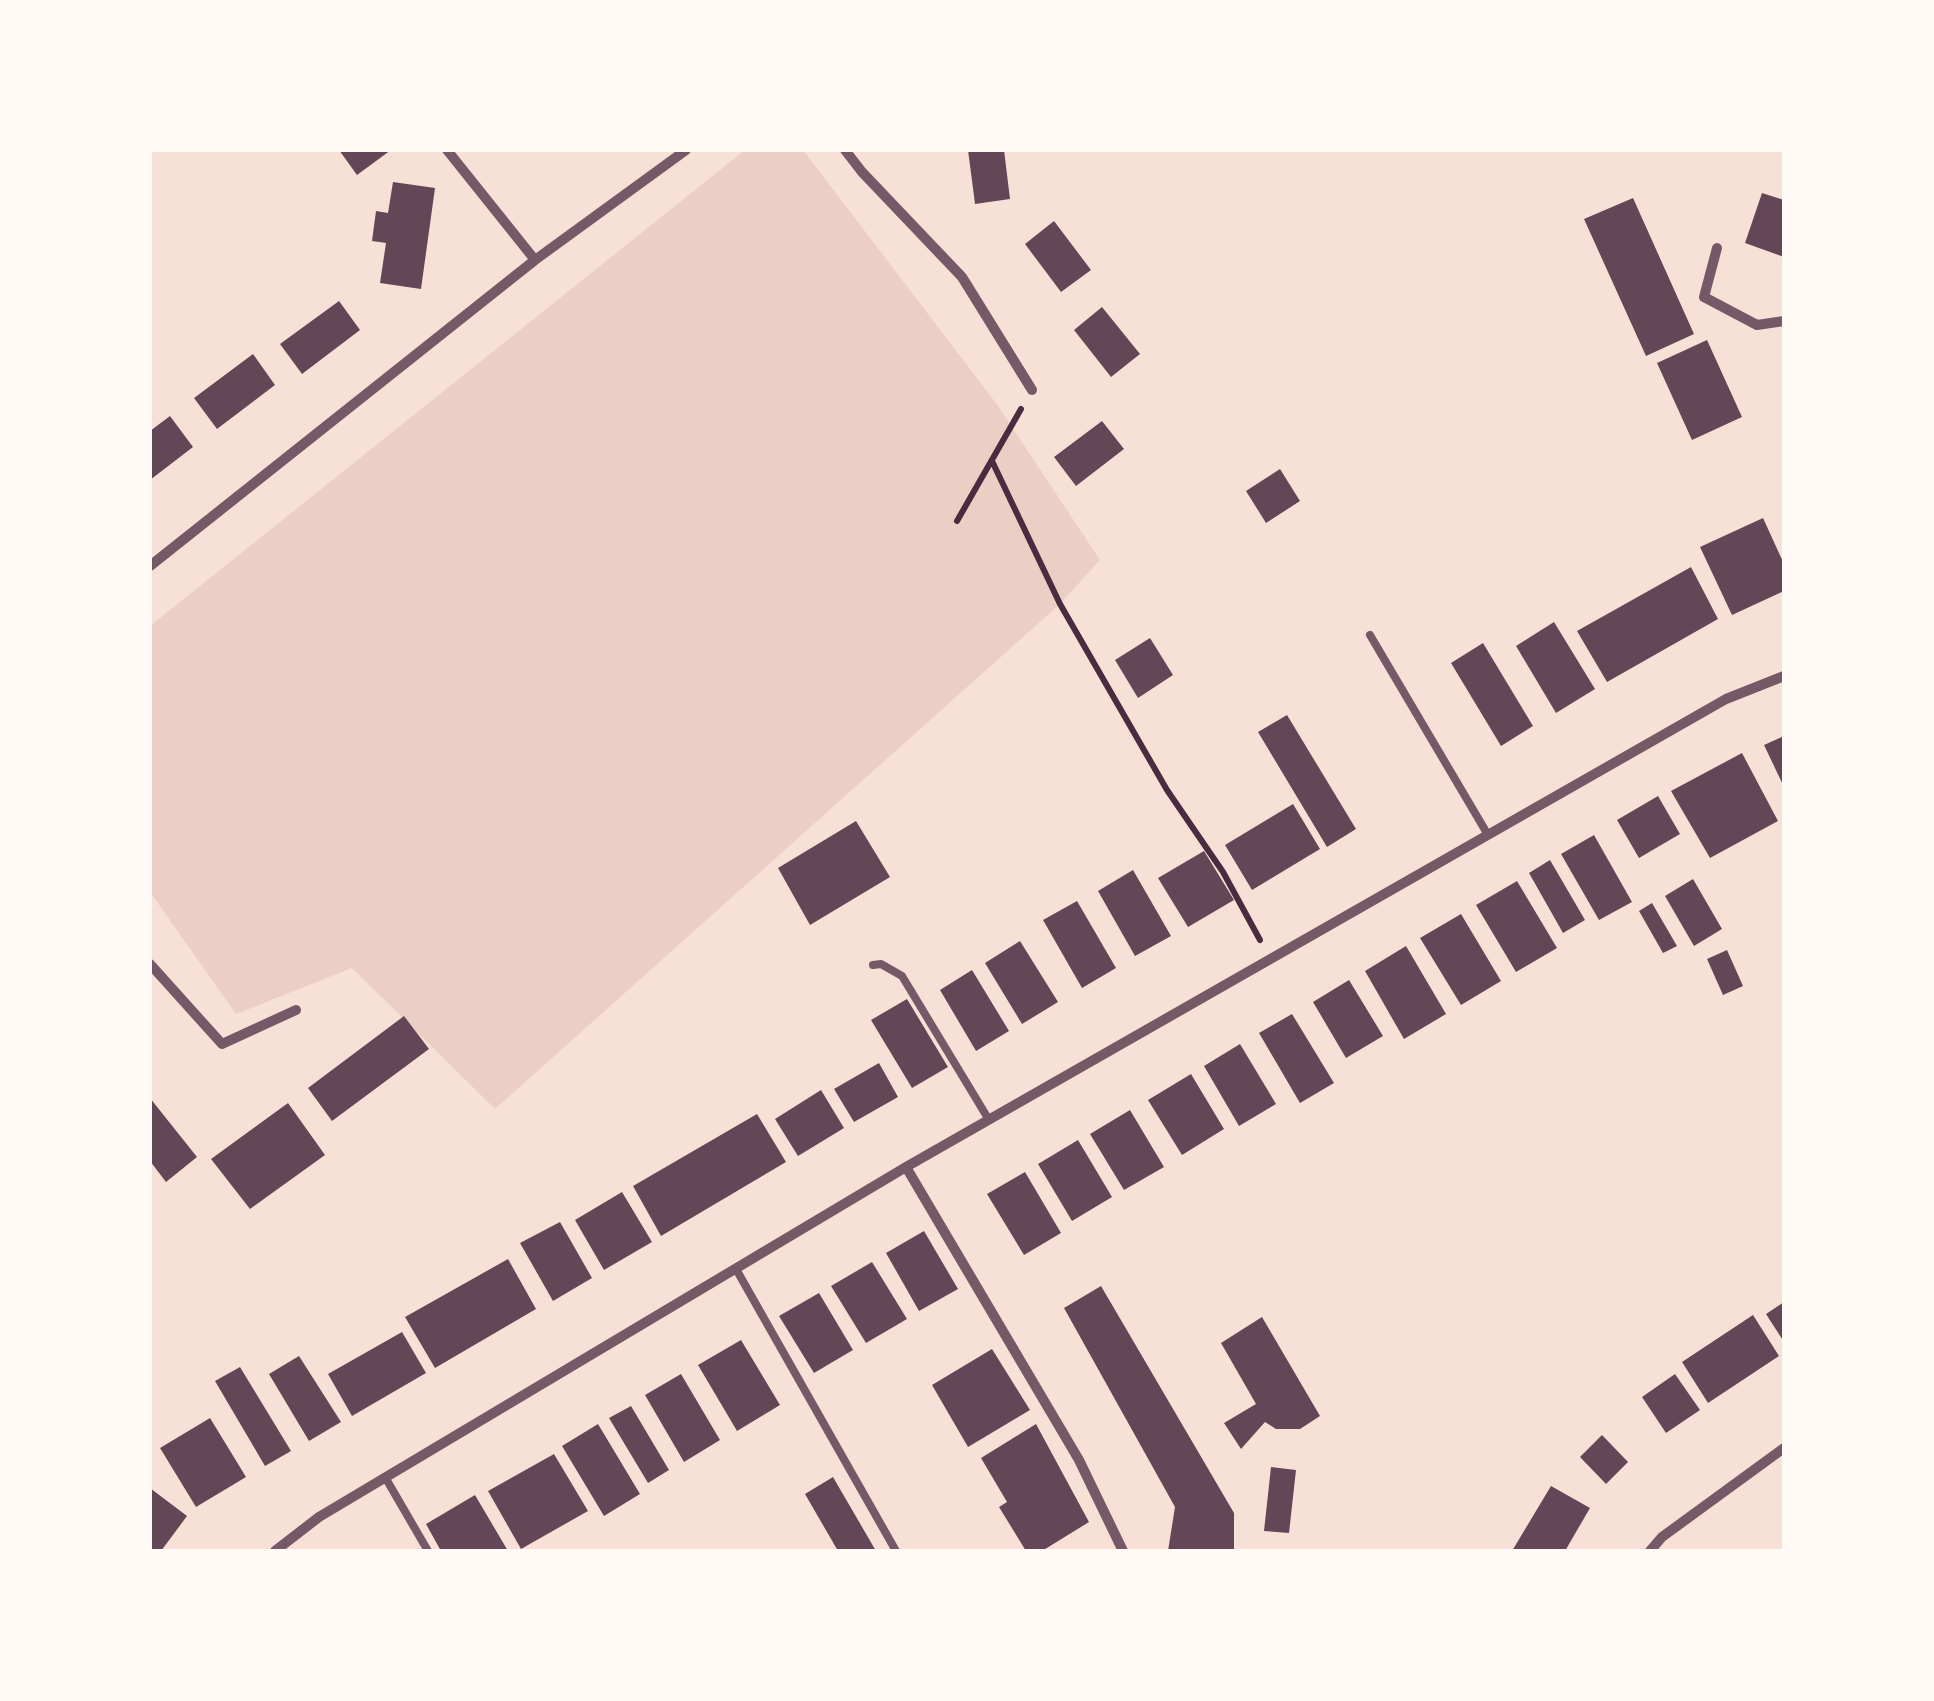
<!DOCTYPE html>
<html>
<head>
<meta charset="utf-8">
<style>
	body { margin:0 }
	#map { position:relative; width:1934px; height:1701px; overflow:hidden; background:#f7e1d7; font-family:"DM Sans",sans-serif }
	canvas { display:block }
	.frame { position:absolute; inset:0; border:152px solid #fffaf5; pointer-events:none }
</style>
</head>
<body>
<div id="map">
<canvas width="1934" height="1701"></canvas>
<div class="frame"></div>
</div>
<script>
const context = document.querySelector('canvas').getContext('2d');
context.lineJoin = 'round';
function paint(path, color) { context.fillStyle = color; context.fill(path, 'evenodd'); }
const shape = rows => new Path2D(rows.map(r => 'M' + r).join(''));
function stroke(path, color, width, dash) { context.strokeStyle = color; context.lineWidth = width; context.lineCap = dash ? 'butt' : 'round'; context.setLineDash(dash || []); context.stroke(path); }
paint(shape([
	[745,150,803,150,996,403,1100,560,1060,604,495,1109,352,968,236,1014,150,892,150,626]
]), '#ebcfc5');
paint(shape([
	[339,150,391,150,357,175],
	[968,150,1004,150,1010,199,975,204],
	[393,182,435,188,421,289,380,283,386,243,372,241,376,211,388,213],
	[1762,193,1784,200,1784,257,1745,243],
	[1633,198,1694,334,1646,356,1584,219],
	[1054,221,1091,270,1061,292,1025,244],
	[339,301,360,330,302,374,280,344],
	[1102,307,1140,354,1111,377,1074,330],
	[1707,340,1742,417,1692,440,1657,363],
	[253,354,275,385,217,429,194,398],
	[170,416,193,447,150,480,150,431],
	[1102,421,1124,449,1076,486,1054,457],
	[1280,469,1300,501,1266,523,1246,491],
	[1763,518,1784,564,1784,591,1732,615,1700,547],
	[1691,567,1718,619,1607,682,1577,631],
	[1554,622,1595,689,1556,713,1516,646],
	[1150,638,1173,675,1138,698,1115,660],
	[1483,643,1533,726,1501,746,1451,663],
	[1287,715,1356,829,1327,847,1258,732],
	[1784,736,1784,787,1764,745],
	[1742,753,1778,821,1710,858,1671,791],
	[1658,796,1680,834,1639,858,1617,820],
	[1293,804,1320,849,1252,890,1225,845],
	[856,821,890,877,810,925,778,868],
	[1594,835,1632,902,1599,920,1561,854],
	[1204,851,1234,900,1188,927,1158,878],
	[1550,860,1585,920,1563,933,1529,873],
	[1133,870,1171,936,1135,956,1098,891],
	[1693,879,1722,929,1694,946,1665,896],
	[1517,881,1557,948,1516,972,1476,905],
	[1077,901,1116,968,1082,988,1043,920],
	[1652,903,1677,946,1663,953,1639,911],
	[1461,914,1501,981,1461,1005,1420,938],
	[1020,941,1058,1002,1022,1024,985,963],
	[1406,946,1446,1014,1404,1039,1365,971],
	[1727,950,1743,986,1723,995,1707,959],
	[972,970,1009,1031,976,1051,940,990],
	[1349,980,1383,1036,1346,1058,1313,1002],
	[907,999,948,1067,912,1088,871,1020],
	[1292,1014,1334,1083,1300,1103,1259,1033],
	[404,1016,429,1049,332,1121,308,1088],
	[1240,1044,1276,1104,1239,1126,1204,1066],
	[879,1063,898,1097,854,1122,834,1089],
	[1191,1074,1224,1129,1182,1155,1148,1100],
	[821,1090,844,1128,798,1156,775,1119],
	[150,1098,197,1157,166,1182,150,1161],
	[288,1103,325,1155,250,1209,211,1159],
	[1130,1110,1164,1167,1124,1190,1090,1134],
	[757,1114,786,1162,661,1236,633,1186],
	[1078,1140,1112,1197,1072,1221,1038,1164],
	[1025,1172,1061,1233,1024,1255,987,1194],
	[622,1192,652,1242,604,1270,575,1220],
	[560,1222,592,1278,553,1301,520,1243],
	[924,1231,958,1289,919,1311,886,1253],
	[508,1259,536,1309,435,1368,405,1317],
	[872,1262,907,1319,866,1343,831,1286],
	[1101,1286,1234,1513,1234,1551,1168,1551,1175,1507,1064,1308],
	[819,1293,853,1350,814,1373,779,1316],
	[1784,1302,1784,1342,1766,1314],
	[1753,1315,1779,1356,1708,1403,1682,1362],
	[1262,1317,1320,1416,1300,1429,1276,1429,1265,1422,1241,1449,1224,1423,1256,1404,1221,1343],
	[402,1332,426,1373,352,1416,328,1374],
	[741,1340,780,1405,737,1431,698,1365],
	[992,1349,1030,1410,968,1447,932,1385],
	[299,1356,341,1422,309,1441,269,1374],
	[240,1367,291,1451,265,1466,215,1381],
	[681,1374,720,1440,684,1462,645,1395],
	[1675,1374,1700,1410,1666,1433,1642,1397],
	[631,1406,669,1470,648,1483,609,1418],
	[210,1418,246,1477,196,1507,160,1448],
	[598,1424,640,1494,604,1516,562,1446],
	[1036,1424,1089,1522,1042,1551,1026,1551,999,1507,1007,1502,981,1458],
	[1602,1435,1628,1462,1606,1484,1580,1457],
	[554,1454,588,1511,521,1549,488,1491],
	[1271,1467,1296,1470,1289,1533,1264,1531],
	[833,1477,876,1551,838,1551,805,1494],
	[1551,1486,1590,1508,1565,1551,1512,1551],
	[150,1488,187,1516,161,1551,150,1549],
	[475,1495,508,1551,441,1551,426,1524]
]), '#644757');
stroke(shape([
	[992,461,1060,604,1167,790,1223,872,1260,940],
	[957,521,1021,409]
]), '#4a2c40', 6);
stroke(shape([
	[1370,635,1488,835],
	[873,965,881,964,902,976,989,1120],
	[736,1269,896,1551],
	[385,1477,428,1551]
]), '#755966', 8);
stroke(shape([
	[447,150,535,260],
	[845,150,862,172,962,277,1032,390],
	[1717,248,1704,297,1757,325,1784,321],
	[150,566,535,260,686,150],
	[150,964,222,1044,296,1010],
	[906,1167,1079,1460,1123,1551],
	[275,1551,319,1517,906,1167,1726,699,1784,676],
	[1650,1551,1662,1537,1784,1448]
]), '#755966', 10);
</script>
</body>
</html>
